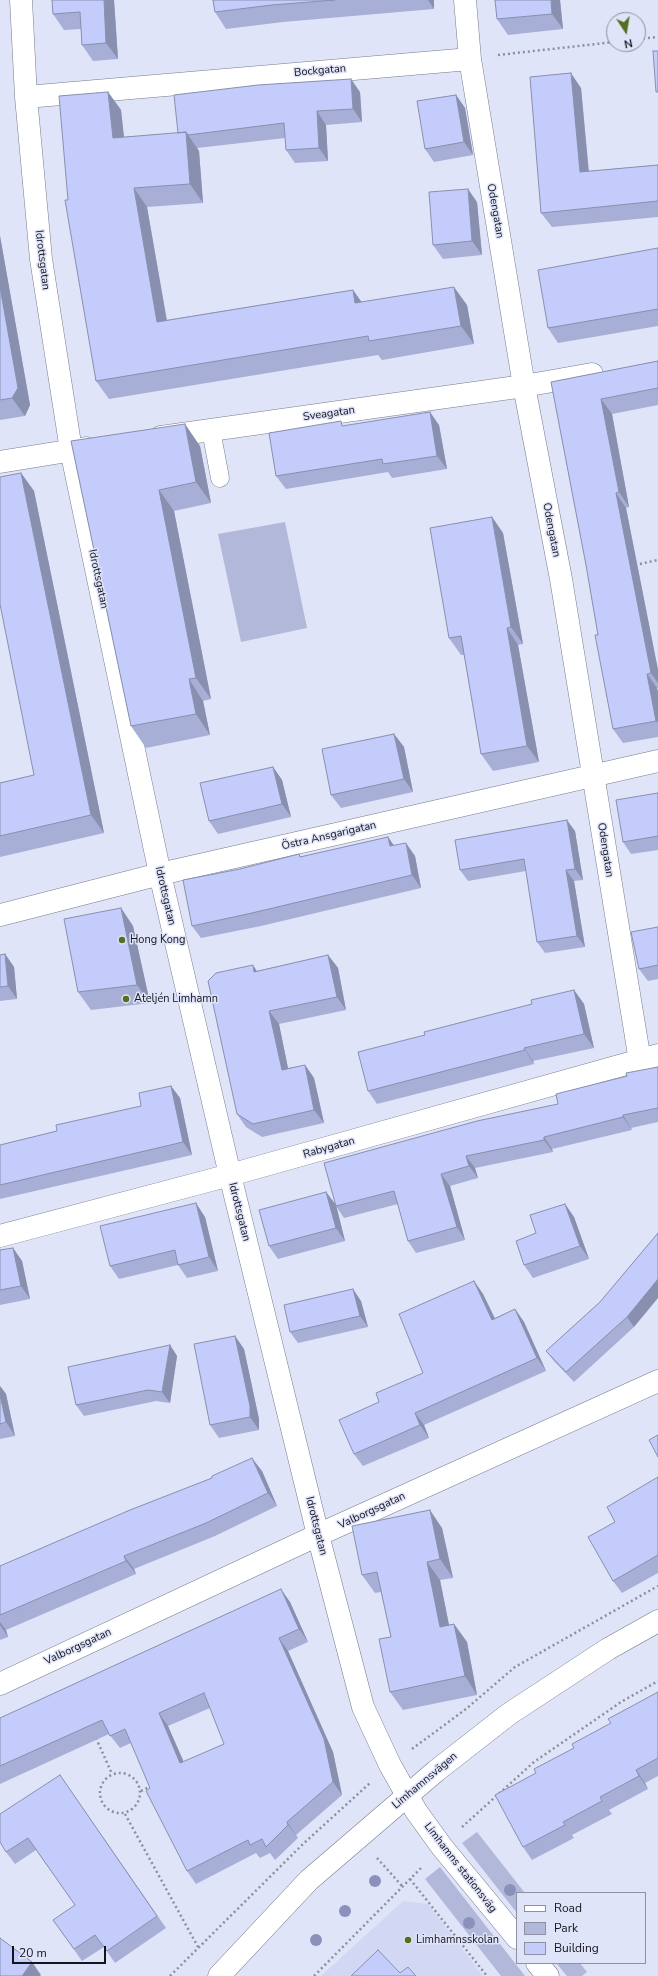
<!DOCTYPE html>
<html>
<head>
<meta charset="utf-8">
<style>
	body { margin:0 }
	#map { position:relative; width:658px; height:1976px; overflow:hidden; background:#e0e4f9; font-family:"Nunito Sans",sans-serif }
	canvas { display:block }
	.legend { position:absolute; left:516px; top:1892px; width:130px; height:72px; box-sizing:border-box; background:#e0e4f9; border:1px solid #8e91a1; margin:0; padding:5px 7px; list-style:none; font-size:12px; color:#13141c }
	.legend li { display:flex; align-items:center; gap:8px; height:20px }
	.legend b { width:20px; border:1px solid #8e91a1 }
	.north { position:absolute; left:606px; top:12px; width:40px; height:40px; box-sizing:border-box; background:#e0e4f9; border:1px solid #8e91a1; border-radius:50%; rotate:168deg; font-size:11px; font-weight:700; line-height:16px; text-align:center; color:#13141c }
	.north::after { content:''; display:block; margin:auto; width:14px; height:18px; background:#546f23; clip-path:polygon(50% 0,100% 100%,50% 72%,0 100%) }
	.scale { position:absolute; left:12px; top:1946px; width:94px; height:18px; box-sizing:border-box; border:2px solid #13141c; border-top:0; padding-left:5px; font-size:12px; line-height:14px; white-space:nowrap; color:#13141c; -webkit-text-stroke:3px #e0e4f9; paint-order:stroke }
</style>
</head>
<body>
<div id="map">
<canvas width="658" height="1976"></canvas>
<ul class="legend">
<li><b style="height:5px;background:#fff"></b>Road</li>
<li><b style="height:11px;background:#b2b8da"></b>Park</li>
<li><b style="height:11px;background:#c3ccfa"></b>Building</li>
</ul>
<div class="north">N</div>
<div class="scale">20 m</div>
</div>
<script>
const context = document.querySelector('canvas').getContext('2d');
context.lineJoin = 'round';
function paint(path, color) { context.fillStyle = color; context.fill(path, 'evenodd'); }
const shape = rows => new Path2D(rows.map(r => 'M' + r).join(''));
function stroke(path, color, width, dash) { context.strokeStyle = color; context.lineWidth = width; context.lineCap = dash ? 'butt' : 'round'; context.setLineDash(dash || []); context.stroke(path); }
function drawText(font, color, halo, rows, align = 'center') {
  context.font = font + ' "Nunito Sans",sans-serif'; context.lineWidth = 3; context.setLineDash([]); context.textBaseline = 'middle'; context.strokeStyle = halo; context.fillStyle = color; for (const [text, x, y, turn = 0] of rows) {
    context.save(); context.translate(x, y); context.rotate((+turn || 0) * Math.PI / 180); context.textAlign = isNaN(turn) ? turn : align; if (halo) context.strokeText(text, 0, 0); context.fillText(text, 0, 0); context.restore();
  }
}
paint(shape([
	[403,1901,428,1904,483,1976,321,1976]
]), '#d2d7f3');
paint(shape([
	[285,522,307,628,241,642,218,534],
	[477,1832,525,1893,517,1893,517,1913,462,1843],
	[440,1867,525,1976,501,1976,425,1879],
	[556,1963,580,1963,587,1972,582,1976,567,1976]
]), '#b2b8da');
const lane = shape([
	[211,430,220,478]
]);
const street = shape([
	[21,0,26,97,41,259,71,450,160,874,230,1175,318,1535,363,1707,390,1765,416,1811,442,1847,517,1938],
	[465,0,470,59,524,386,561,579,640,1061],
	[26,97,470,59],
	[161,437,524,386,592,374],
	[0,462,86,448],
	[0,915,160,874,658,761],
	[0,1236,230,1175,658,1055],
	[0,1684,318,1535,658,1381],
	[537,1963,548,1976]
]);
const secondary = shape([
	[219,1976,309,1880,436,1771,509,1714,608,1649,658,1621]
]);
stroke(lane, '#777a8d', 19);
stroke(street, '#777a8d', 23);
stroke(secondary, '#777a8d', 23);
stroke(shape([
	[638,39,658,37],
	[498,55,614,42],
	[635,565,658,560],
	[96,1738,112,1774],
	[412,1749,466,1709,515,1667,658,1586],
	'100 1793a20 20 0 1 1 40 0a20 20 0 1 1-40 0Z',
	[141,1791,151,1786],
	[125,1814,198,1947],
	[462,1827,534,1762,621,1702,658,1681],
	[377,1858,403,1887],
	[410,1879,487,1976],
	[170,1976,303,1844,370,1783],
	[314,1976,423,1866]
]), '#8b8e9e', 2.5, [2, 3]);
stroke(lane, '#fff', 18);
stroke(street, '#fff', 22);
stroke(secondary, '#fff', 22);
context.fillStyle = '#8b91ba';
for (const [x, y] of [
	[375,1881],
	[510,1890],
	[345,1911],
	[469,1923],
	[316,1940]
]) { context.beginPath(); context.arc(x, y, 6, 0, 2 * Math.PI); context.fill(); }
paint(shape([
	[114,0,118,59,93,61,82,45,81,29,64,30,53,14],
	[213,0,434,0,434,9,283,22,226,29,215,12],
	[560,0,563,29,508,35,497,19],
	[581,88,589,171,658,165,658,217,552,227,541,213],
	[108,92,121,110,124,137,178,133,360,92,362,122,326,125,328,161,295,163,286,150,285,138,197,148,199,151,203,203,147,207,167,320,353,290,361,302,467,305,474,344,382,360,378,355,109,399,96,381,68,200],
	[456,95,465,108,473,155,434,162,425,149],
	[477,202,482,255,443,259,433,245],
	[0,236,30,405,25,416,0,420],
	[658,248,658,326,558,343,548,328],
	[658,361,658,405,612,414,629,507,626,508,658,670,658,688,657,688,658,692,658,737,623,743,613,729,598,635,586,565,551,382],
	[439,425,447,469,392,478,388,472,286,489,276,476,344,426],
	[71,441,200,446,211,503,174,511,211,699,203,701,210,735,146,748,131,726],
	[21,473,34,491,104,833,0,857,0,783,34,775],
	[492,517,503,533,523,644,518,645,539,762,493,771,481,754,464,655,461,655,449,638],
	[394,734,404,747,413,792,341,808,331,795],
	[273,767,282,780,291,817,218,834,209,821],
	[658,793,658,850,631,854,623,842],
	[575,831,583,880,574,881,585,947,545,953,537,942,526,871,468,881,460,870],
	[388,837,394,846,415,856,421,888,261,926,201,938,192,926,299,854,301,857],
	[121,908,133,926,150,1003,91,1010,78,992],
	[658,927,658,979,648,981,639,969],
	[5,954,14,967,17,999,0,1001,0,955],
	[328,955,338,968,346,1010,279,1024,288,1068,305,1065,314,1078,324,1123,262,1137,246,1127,237,1114,257,971],
	[574,990,584,1004,594,1048,533,1061,534,1064,377,1104,368,1091,425,1035,532,1004],
	[658,1067,658,1122,631,1128,632,1130,552,1149,553,1152,475,1168,478,1178,450,1186,465,1240,416,1253,408,1241,398,1204,344,1218,336,1206,558,1104,627,1076],
	[171,1086,180,1098,192,1155,0,1199,0,1145,57,1131,141,1106],
	[326,1192,336,1205,345,1241,278,1259,269,1246],
	[565,1204,574,1217,589,1259,533,1278,524,1265,536,1233],
	[205,1217,218,1271,187,1278,178,1265,119,1279,110,1266],
	[658,1233,634,1327,574,1382,554,1361,546,1351,600,1302],
	[13,1248,22,1261,30,1299,0,1305,0,1250],
	[474,1281,483,1294,495,1318,515,1309,524,1322,546,1371,424,1425,429,1438,363,1466,354,1454,379,1402,423,1373],
	[361,1301,368,1327,298,1343,290,1332],
	[235,1336,244,1349,259,1419,259,1430,219,1438,210,1425],
	[170,1345,177,1356,170,1403,156,1401,84,1416,76,1405],
	[0,1386,6,1394,15,1436,0,1439],
	[262,1471,277,1506,215,1536,134,1569,136,1574,6,1630,8,1637,0,1640,0,1566],
	[658,1477,658,1573,622,1593,613,1581,615,1522],
	[442,1528,453,1578,440,1580,449,1625,454,1624,467,1642,477,1695,403,1710,390,1692,391,1637,381,1592,375,1593,362,1575],
	[290,1602,308,1642,288,1651,333,1752,342,1795,296,1835,298,1838,275,1860,270,1853,260,1858,256,1853,196,1884,187,1871,131,1743,120,1748,109,1734,0,1784,0,1718],
	[210,1708,224,1744,183,1762,168,1726],
	[658,1692,658,1776,645,1783,648,1789,609,1810,612,1814,572,1835,574,1838,532,1860,523,1847,536,1773],
	[60,1775,166,1928,115,1963,104,1947,82,1961,53,1920,75,1905,36,1850,15,1864,6,1852]
]), '#a8afd7');
paint(shape([
	[104,0,114,0,118,59,106,43],
	[428,0,434,0,434,9],
	[551,0,560,0,563,29,552,14],
	[571,73,581,88,590,187,580,172],
	[351,79,360,92,362,122,353,109],
	[108,92,121,110,126,156,113,138],
	[456,95,465,108,473,155,464,142],
	[317,111,326,125,328,161,319,148],
	[186,132,199,151,203,203,190,184],
	[134,188,147,207,170,340,157,322],
	[468,189,477,202,482,255,472,241],
	[0,236,30,405,25,416,12,398,0,287],
	[454,287,467,305,474,344,461,326],
	[353,290,366,308,355,303],
	[601,399,612,414,629,507,619,492],
	[430,412,439,425,447,469,437,456],
	[185,424,200,446,211,503,196,482],
	[21,473,34,491,104,833,91,815],
	[159,490,174,511,211,699,196,678],
	[616,493,626,508,658,670,658,683,651,673],
	[492,517,503,533,523,644,511,627],
	[507,628,518,645,539,762,527,746],
	[647,674,657,688,658,692,658,723,656,721],
	[189,679,203,701,210,735,196,714],
	[394,734,404,747,413,792,404,779],
	[273,767,282,780,291,817,282,804],
	[567,820,575,831,583,880,575,869],
	[388,837,397,850,390,846],
	[406,843,415,856,421,888,412,875],
	[566,870,574,881,585,947,577,936],
	[121,908,133,926,150,1003,137,985],
	[5,954,14,967,17,999,8,986],
	[328,955,338,968,346,1010,337,997],
	[253,965,262,979,254,972],
	[574,990,584,1004,594,1048,584,1034],
	[269,1011,279,1024,291,1083,282,1070],
	[524,1048,533,1061,534,1064,525,1050],
	[305,1065,314,1078,324,1123,314,1110],
	[171,1086,180,1098,192,1155,183,1142],
	[623,1115,631,1128,632,1130,623,1117],
	[544,1137,552,1149,553,1152,544,1140],
	[466,1156,475,1168,478,1178,469,1166],
	[441,1174,450,1186,465,1240,457,1227],
	[326,1192,336,1205,345,1241,336,1228],
	[196,1203,205,1217,218,1271,209,1257],
	[565,1204,574,1217,589,1259,580,1246],
	[13,1248,22,1261,30,1299,21,1286],
	[658,1279,658,1298,634,1327,627,1317],
	[474,1281,483,1294,501,1332,492,1320],
	[353,1289,361,1301,368,1327,360,1316],
	[515,1309,524,1322,546,1371,537,1358],
	[235,1336,244,1349,259,1419,259,1430,250,1417],
	[170,1345,177,1356,170,1403,162,1392],
	[0,1386,6,1394,15,1436,6,1422,0,1395],
	[415,1413,424,1425,429,1438,420,1425],
	[252,1458,262,1471,277,1506,268,1493],
	[430,1510,442,1528,453,1578,440,1559],
	[124,1556,134,1569,136,1574,126,1561],
	[427,1562,440,1580,453,1645,440,1627],
	[281,1589,290,1602,308,1642,299,1629],
	[0,1622,6,1630,8,1637,0,1625],
	[454,1624,467,1642,477,1695,465,1676],
	[279,1638,288,1651,333,1752,342,1795,333,1782],
	[159,1713,168,1726,190,1776,180,1763],
	[636,1770,645,1783,648,1789,639,1776],
	[287,1822,296,1835,298,1838,288,1825],
	[32,1962,41,1975,40,1976,22,1976]
]), '#888faf');
const building = shape([
	[52,0,104,0,106,43,82,45,80,12,53,14,52,0],
	[213,0,335,0,272,5,215,12,213,0],
	[495,0,551,0,552,14,497,19,495,0],
	[653,51,658,51,658,92,656,92,653,51],
	[571,73,580,172,658,165,658,201,541,213,530,77,571,73],
	[351,79,353,109,317,111,319,148,286,150,284,123,188,135,186,132,178,133,174,95,258,85,351,79],
	[108,92,113,138,186,132,190,184,134,188,157,322,353,290,355,303,454,287,461,326,369,341,368,336,96,381,65,200,68,200,59,96,108,92],
	[456,95,464,142,425,149,417,101,456,95],
	[468,189,472,241,433,245,429,192,468,189],
	[658,248,658,309,548,328,538,270,658,248],
	[0,287,18,388,12,398,0,400,0,287],
	[658,361,658,388,601,399,619,492,616,493,651,673,647,674,656,721,613,729,595,635,598,635,586,565,551,382,658,361],
	[430,412,437,456,383,464,382,459,276,476,269,433,341,421,342,426,430,412],
	[185,424,196,482,159,490,196,678,189,679,196,714,131,726,71,441,185,424],
	[21,473,91,815,0,836,0,783,34,775,0,604,0,477,21,473],
	[492,517,511,627,507,628,527,746,481,754,461,636,449,638,430,528,492,517],
	[394,734,404,779,331,795,322,749,394,734],
	[273,767,282,804,209,821,200,783,273,767],
	[658,793,658,836,623,842,616,800,658,793],
	[567,820,575,869,566,870,577,936,537,942,524,859,460,870,455,840,567,820],
	[388,837,390,846,406,843,412,875,252,913,192,926,183,880,240,869,299,854,300,857,388,837],
	[121,908,137,985,78,992,64,919,121,908],
	[658,927,658,965,639,969,631,932,658,927],
	[5,954,8,986,0,987,0,955,5,954],
	[328,955,337,997,269,1011,282,1070,305,1065,314,1110,253,1124,237,1114,208,981,216,973,253,965,254,972,328,955],
	[574,990,584,1034,524,1048,525,1050,368,1091,358,1052,425,1035,424,1032,532,1004,531,1000,574,990],
	[658,1067,658,1108,623,1115,623,1117,544,1137,544,1140,466,1156,469,1166,441,1174,457,1227,408,1241,394,1191,336,1206,324,1163,477,1121,558,1104,556,1094,627,1076,626,1073,658,1067],
	[171,1086,183,1142,0,1185,0,1145,57,1131,56,1125,141,1106,139,1093,171,1086],
	[326,1192,336,1228,269,1246,259,1210,326,1192],
	[196,1203,209,1257,178,1265,175,1250,110,1266,100,1226,196,1203],
	[565,1204,580,1246,524,1265,516,1241,536,1233,530,1215,565,1204],
	[658,1233,658,1279,627,1317,566,1372,546,1351,600,1302,658,1233],
	[13,1248,21,1286,0,1290,0,1250,13,1248],
	[474,1281,492,1320,515,1309,537,1358,415,1413,420,1425,354,1454,339,1420,379,1402,376,1393,423,1373,399,1314,474,1281],
	[353,1289,360,1316,290,1332,284,1305,353,1289],
	[235,1336,250,1406,250,1417,210,1425,194,1344,235,1336],
	[170,1345,162,1392,148,1390,76,1405,68,1367,170,1345],
	[0,1395,6,1422,0,1424,0,1395],
	[658,1435,658,1457,649,1440,658,1435],
	[252,1458,268,1493,206,1523,124,1556,126,1561,0,1615,0,1566,130,1510,212,1478,212,1476,252,1458],
	[658,1477,658,1555,613,1581,588,1537,615,1522,607,1507,658,1477],
	[430,1510,440,1559,427,1562,440,1627,454,1624,465,1676,390,1692,379,1639,391,1637,377,1572,362,1575,352,1526,430,1510],
	[281,1589,299,1629,279,1638,324,1739,333,1782,287,1822,288,1825,266,1847,262,1839,250,1845,248,1840,187,1871,146,1791,150,1788,125,1729,110,1736,102,1720,0,1766,0,1718,281,1589],
	[204,1693,224,1744,180,1763,159,1713,204,1693],
	[658,1692,658,1758,636,1770,639,1776,600,1797,602,1801,563,1822,565,1825,523,1847,495,1795,536,1773,534,1769,574,1748,572,1744,611,1723,608,1719,658,1692],
	[60,1775,157,1916,107,1951,95,1935,74,1949,53,1920,75,1905,28,1838,6,1852,0,1842,0,1814,60,1775],
	[0,1938,32,1962,22,1976,0,1976,0,1938],
	[378,1950,400,1973,408,1967,416,1976,351,1976,378,1950]
]);
paint(building, '#c3ccfa');
stroke(building, '#888faf', 1);
for (const [x, y, r, color] of [
	[122,940,4,"#546f23"],
	[126,999,4,"#546f23"],
	[408,1940,4,"#546f23"]
]) { const dot = new Path2D(); dot.arc(x, y, r, 0, 2 * Math.PI); context.fillStyle = color; context.fill(dot); stroke(dot, '#e0e4f9', 1.5); }
drawText('11px', '#13141c', '#e0e4f9', [
	["Bockgatan",320,71,-5],
	["Odengatan",495,211,80],
	["Idrottsgatan",42,260,83],
	["Sveagatan",329,414,-8],
	["Odengatan",551,530,79],
	["Idrottsgatan",98,579,78],
	["Östra Ansgarigatan",329,836,-13],
	["Odengatan",605,850,81],
	["Idrottsgatan",165,896,77],
	["Rabygatan",329,1148,-16],
	["Idrottsgatan",239,1212,76],
	["Valborgsgatan",372,1511,-25],
	["Idrottsgatan",316,1526,76],
	["Valborgsgatan",78,1647,-25],
	["Limhamnsvägen",425,1781,-40],
	["Limhamns stationsväg",460,1868,52]
]);
drawText('11px', '#13141c', '#e0e4f9', [
	["Hong Kong",130,940],
	["Ateljén Limhamn",134,999],
	["Limhamnsskolan",416,1940]
], 'left');
</script>
</body>
</html>
